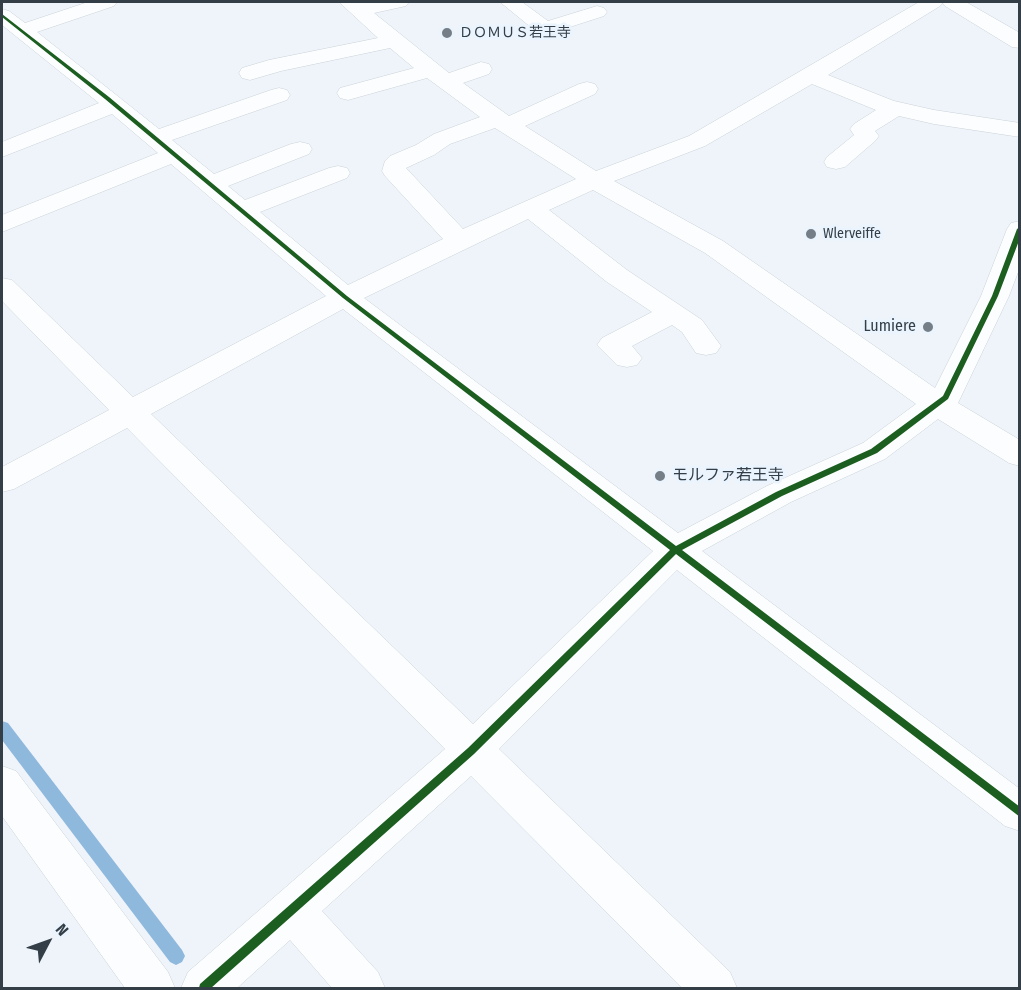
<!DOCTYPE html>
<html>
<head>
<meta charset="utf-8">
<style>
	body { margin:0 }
	#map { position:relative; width:1021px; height:990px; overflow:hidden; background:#eef4fa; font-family:"Fira Sans Condensed",sans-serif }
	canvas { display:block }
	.frame { position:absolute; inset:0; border:3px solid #343e47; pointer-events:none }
	.north { position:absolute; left:18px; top:912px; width:60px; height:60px; -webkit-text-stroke:4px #eaf4fe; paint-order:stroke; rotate:49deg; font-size:16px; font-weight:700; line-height:24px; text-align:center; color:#343e47 }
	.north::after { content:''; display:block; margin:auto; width:21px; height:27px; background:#343e47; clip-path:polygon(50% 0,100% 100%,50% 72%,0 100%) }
</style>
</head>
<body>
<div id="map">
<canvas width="1021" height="990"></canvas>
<div class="frame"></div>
<div class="north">N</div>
</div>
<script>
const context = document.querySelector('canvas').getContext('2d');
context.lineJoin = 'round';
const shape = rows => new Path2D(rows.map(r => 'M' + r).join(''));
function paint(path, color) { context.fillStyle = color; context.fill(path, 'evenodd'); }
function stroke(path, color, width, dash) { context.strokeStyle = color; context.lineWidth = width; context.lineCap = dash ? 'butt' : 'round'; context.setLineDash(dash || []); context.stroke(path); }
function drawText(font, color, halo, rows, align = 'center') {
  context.font = font + ' "Fira Sans Condensed","Noto Sans JP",sans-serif'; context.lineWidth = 5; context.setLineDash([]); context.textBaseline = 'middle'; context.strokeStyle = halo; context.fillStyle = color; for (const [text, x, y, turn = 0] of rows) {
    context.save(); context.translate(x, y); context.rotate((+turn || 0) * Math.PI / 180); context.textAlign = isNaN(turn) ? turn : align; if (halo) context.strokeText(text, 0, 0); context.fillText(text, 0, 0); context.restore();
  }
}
paint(shape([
	[2,721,8,723,182,950,185,956,182,962,176,965,170,962,2,740,2,721]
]), '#8fb8dd');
const minor = shape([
	[88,2,117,2,114,6,37,32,159,129,271,90,279,88,287,90,290,95,287,100,172,140,214,174,291,144,300,142,309,144,312,149,309,154,228,186,245,200,329,168,338,166,347,168,350,173,347,178,260,212,348,285,443,239,385,176,382,171,385,161,390,156,416,145,434,134,480,117,427,78,348,100,340,98,337,93,340,88,414,68,390,48,281,71,250,80,242,78,239,73,242,68,269,60,378,38,339,2,409,2,406,6,374,13,449,73,481,62,489,64,492,69,489,74,463,83,509,116,579,84,587,82,595,84,598,89,595,94,525,126,596,171,689,136,919,2,943,2,940,6,828,75,894,101,934,110,1020,123,1020,137,934,124,899,116,875,131,879,136,875,141,845,167,836,169,827,167,824,162,827,157,854,135,850,129,854,124,876,110,812,84,705,146,614,181,723,241,935,388,981,296,1007,229,1011,223,1020,221,1020,267,1009,296,958,403,1020,440,1020,466,1009,463,938,419,885,459,791,502,702,551,1020,789,1020,831,1005,826,677,570,499,749,730,972,737,988,682,988,471,776,322,911,378,972,385,988,332,988,290,940,237,988,181,988,188,972,445,749,127,428,14,489,2,492,2,467,109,410,2,301,2,278,12,280,133,397,326,296,171,164,2,232,2,215,158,153,112,114,2,157,2,142,99,103,2,25,2,9,9,11,25,23,88,2],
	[495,128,576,179,463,229,406,168,434,155,450,144,495,128],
	[593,190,705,253,916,404,863,443,767,486,678,533,364,298,528,219,607,282,652,312,602,338,597,345,617,365,627,367,637,365,642,358,632,346,672,325,682,332,696,353,706,355,716,353,721,346,702,320,627,270,549,210,593,190],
	[343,309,653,551,473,724,151,414,343,309],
	[500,2,522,2,548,21,597,6,604,8,607,12,604,16,545,35,538,33,500,2],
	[2,766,16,771,168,972,175,988,125,988,2,816,2,766]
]);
const major = shape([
	[942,2,966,2,1020,33,1020,48,1012,47,945,6,942,2]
]);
stroke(minor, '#cbd2d9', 1);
stroke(major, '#cbd2d9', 1);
paint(minor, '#fcfdfe');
paint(major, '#fcfdfe');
paint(shape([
	[2,14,109,97,347,296,676,546,776,492,871,449,943,396,992,296,1017,229,1020,227,1020,238,998,296,948,399,877,453,782,496,682,550,1020,807,1020,817,676,554,474,754,211,988,199,988,200,984,468,748,670,550,343,298,105,99,2,17,2,14]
]), '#1b5e20');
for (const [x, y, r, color] of [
	[447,33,6,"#757e86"],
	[811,234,6,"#757e86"],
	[928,327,6,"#757e86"],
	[660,476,6,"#757e86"]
]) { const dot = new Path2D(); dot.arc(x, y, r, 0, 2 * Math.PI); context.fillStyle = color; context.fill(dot); stroke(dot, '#eaf4fe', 2); }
drawText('14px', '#343e47', '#eaf4fe', [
	["ＤＯＭＵＳ若王寺",459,33],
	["Wlerveiffe",823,234]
], 'left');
drawText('16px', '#343e47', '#eaf4fe', [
	["Lumiere",916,327],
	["モルファ若王寺",672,476,"left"]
], 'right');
</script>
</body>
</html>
